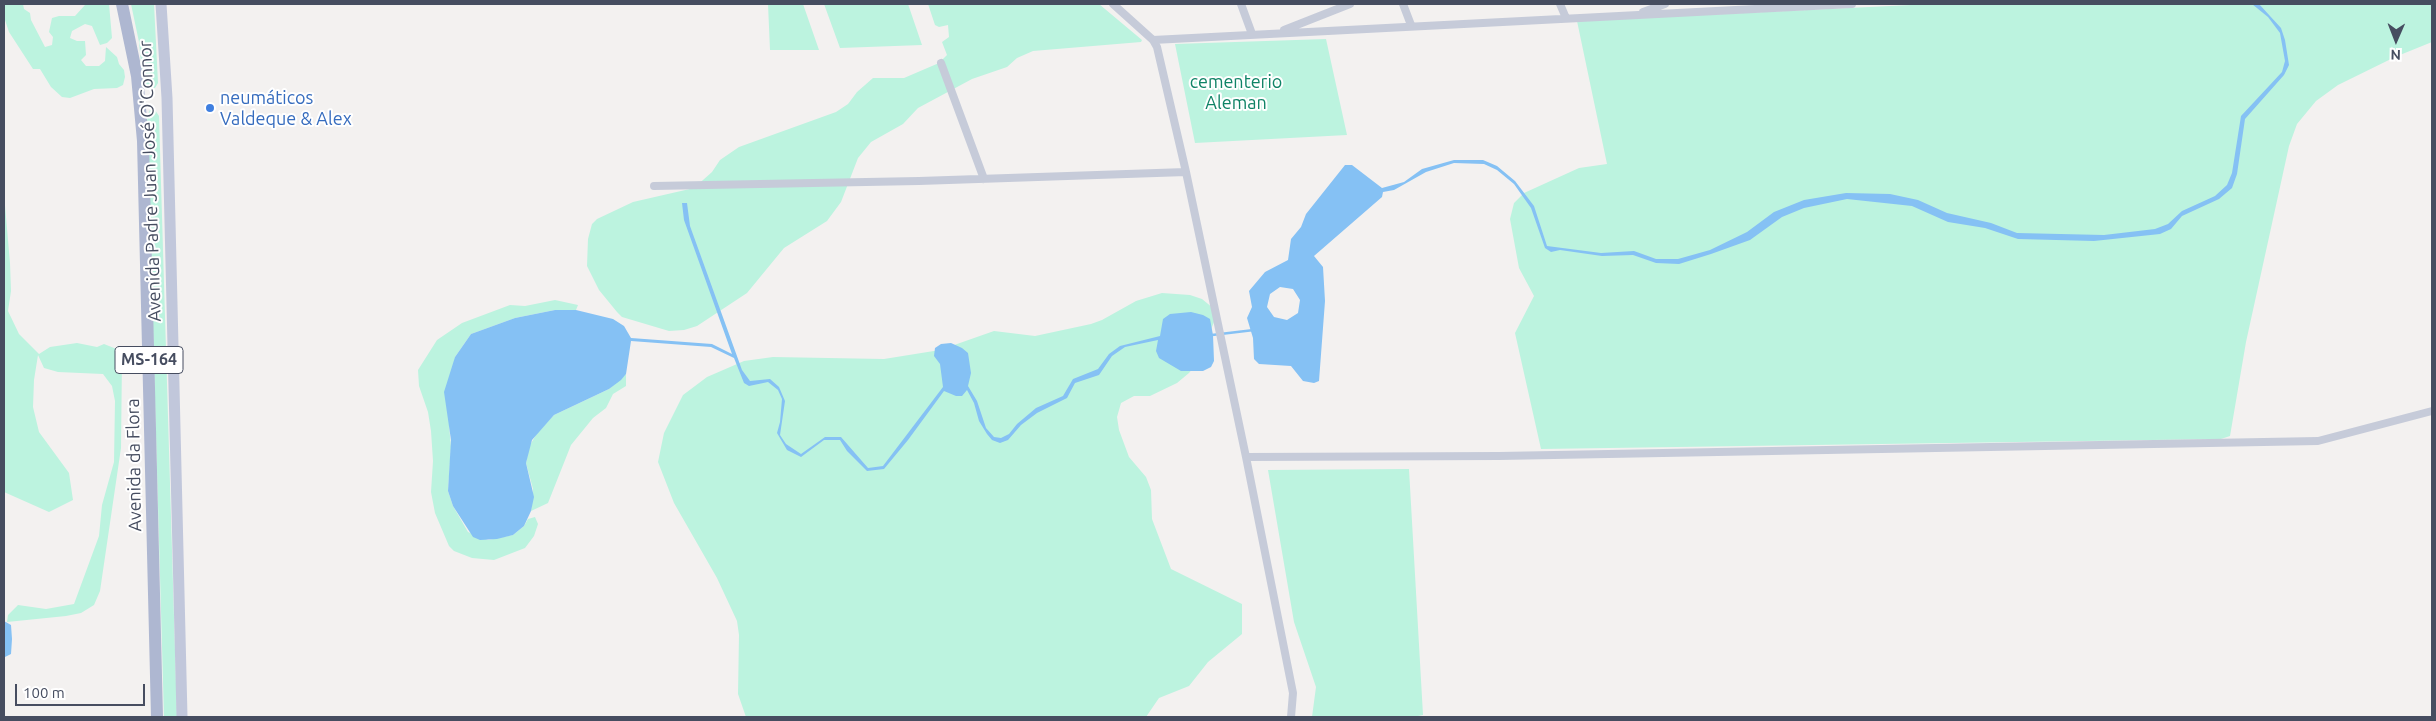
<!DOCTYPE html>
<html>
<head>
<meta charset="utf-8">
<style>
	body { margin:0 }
	#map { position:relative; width:2436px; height:721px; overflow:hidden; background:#f3f1f0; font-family:Ubuntu,sans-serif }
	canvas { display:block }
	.frame { position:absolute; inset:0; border:5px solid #464d60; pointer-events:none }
	.north { position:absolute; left:2371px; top:15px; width:50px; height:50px; -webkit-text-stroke:4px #fff; paint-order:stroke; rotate:181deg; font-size:14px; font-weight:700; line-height:20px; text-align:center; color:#464d60 }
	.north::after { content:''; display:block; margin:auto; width:18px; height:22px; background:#464d60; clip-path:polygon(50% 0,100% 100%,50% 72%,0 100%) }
	.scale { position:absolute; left:15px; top:684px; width:130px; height:22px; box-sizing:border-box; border:2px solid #464d60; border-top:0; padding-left:6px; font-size:15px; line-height:18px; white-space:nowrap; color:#464d60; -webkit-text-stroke:4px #fff; paint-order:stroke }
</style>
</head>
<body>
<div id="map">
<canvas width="2436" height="721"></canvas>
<div class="frame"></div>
<div class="north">N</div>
<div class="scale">100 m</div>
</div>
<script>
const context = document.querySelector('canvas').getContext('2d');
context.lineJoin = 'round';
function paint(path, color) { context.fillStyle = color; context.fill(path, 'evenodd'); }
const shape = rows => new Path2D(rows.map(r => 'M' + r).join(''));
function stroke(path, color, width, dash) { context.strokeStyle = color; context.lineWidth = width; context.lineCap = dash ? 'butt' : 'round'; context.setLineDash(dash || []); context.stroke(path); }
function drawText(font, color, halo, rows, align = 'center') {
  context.font = font + ' Ubuntu,sans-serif'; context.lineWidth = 4; context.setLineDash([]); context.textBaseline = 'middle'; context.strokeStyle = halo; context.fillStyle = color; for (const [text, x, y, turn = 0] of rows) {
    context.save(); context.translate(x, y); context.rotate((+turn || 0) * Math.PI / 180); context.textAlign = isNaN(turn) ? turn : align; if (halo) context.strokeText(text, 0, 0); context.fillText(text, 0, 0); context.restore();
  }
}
paint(shape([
	[4,4,23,4,24,9,30,13,31,20,45,47,52,45,53,37,49,32,52,18,59,16,75,16,85,5,109,4,112,38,107,43,100,45,92,26,85,24,72,31,70,38,77,41,85,41,86,55,81,60,86,66,99,66,105,61,106,47,117,57,119,64,124,70,125,77,123,85,117,88,94,89,70,98,62,97,51,87,40,69,33,69,9,32,4,17],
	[131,4,154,4,158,83,155,88,146,87,143,83,139,42],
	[768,4,803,4,819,50,770,50],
	[824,4,908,4,922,45,840,48],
	[928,4,1099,4,1142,40,1141,42,1033,51,1017,58,1007,67,972,79,918,108,903,124,871,142,858,158,841,202,827,221,784,248,747,293,697,326,684,330,669,331,622,317,617,312,599,290,587,266,588,239,592,224,597,219,633,202,694,188,712,172,720,160,739,147,836,112,848,104,857,92,873,78,904,78,939,63,947,55,942,42,949,37,948,25,939,27,935,25],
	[1932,4,2432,4,2432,42,2395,57,2338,85,2316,101,2297,124,2289,146,2246,342,2230,436,2221,439,1541,449,1515,333,1534,296,1519,268,1510,219,1514,203,1524,193,1579,168,1607,164,1577,21],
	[1326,39,1347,135,1195,143,1175,44],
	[150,110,155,110,159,116,177,717,164,717,147,116],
	[4,194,10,263,11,291,8,311,19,334,39,354,50,347,77,343,97,347,104,344,119,350,122,358,121,448,100,591,94,605,81,613,66,616,7,622,8,615,18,605,46,609,74,604,99,536,102,505,114,462,115,401,112,386,103,374,58,372,44,368,38,355,34,380,33,407,39,432,69,473,73,500,49,512,4,492],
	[1162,293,1190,295,1202,299,1213,308,1214,322,1198,362,1189,373,1177,383,1150,396,1134,396,1121,403,1117,417,1119,430,1129,457,1146,477,1151,490,1152,519,1171,569,1242,604,1242,634,1208,662,1189,686,1159,698,1146,717,746,717,738,694,739,635,737,621,717,578,674,503,658,462,664,433,683,395,707,377,744,361,773,357,884,359,940,350,994,331,1035,336,1091,324,1102,320,1136,301],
	[555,300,578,305,576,310,555,310,515,318,471,334,455,357,449,425,451,447,448,491,453,506,468,532,488,540,513,535,524,526,528,519,535,517,538,524,534,536,525,548,494,560,472,558,454,551,449,546,435,513,431,492,433,461,431,431,428,412,419,386,418,370,437,340,462,323,510,305,525,306],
	[626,374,626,386,613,394,606,408,593,418,571,445,548,503,531,511,533,489,526,463,529,447,537,433,554,415,609,389],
	[1409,469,1423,715,1413,717,1312,717,1316,687,1294,622,1268,470]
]), '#bcf3df');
paint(shape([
	[2252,4,2259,4,2281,28,2285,40,2289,65,2284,75,2245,119,2237,174,2232,188,2219,199,2182,216,2171,229,2160,234,2094,241,2018,239,1985,228,1948,222,1912,206,1847,199,1804,208,1782,217,1750,240,1711,254,1679,264,1656,263,1633,255,1602,256,1560,250,1551,252,1545,248,1531,208,1514,184,1497,170,1484,164,1454,163,1426,172,1394,190,1383,192,1382,197,1314,256,1323,267,1325,301,1319,381,1314,383,1303,381,1291,366,1259,364,1254,359,1253,338,1247,318,1252,307,1249,291,1265,272,1288,260,1291,239,1301,227,1306,214,1345,165,1352,165,1382,188,1404,182,1422,169,1454,160,1483,160,1497,166,1515,181,1534,206,1547,246,1601,253,1634,251,1656,259,1678,259,1710,250,1747,232,1774,212,1804,200,1846,193,1890,194,1918,200,1947,213,1991,223,2017,233,2104,235,2155,229,2168,224,2182,211,2215,196,2227,185,2232,173,2241,116,2282,72,2285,61,2280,33,2268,17],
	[1280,287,1293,289,1300,300,1298,313,1287,320,1274,317,1267,307,1270,294],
	[682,203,687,203,690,226,742,370,750,381,770,379,779,387,785,401,780,435,786,444,801,454,825,437,841,437,868,468,883,466,943,387,940,364,934,356,935,348,941,344,951,343,962,348,968,353,971,373,968,386,977,401,986,428,994,437,1001,438,1009,434,1017,424,1036,408,1063,396,1073,379,1098,369,1109,354,1120,346,1160,336,1163,319,1170,314,1191,312,1203,315,1210,319,1213,335,1214,361,1211,367,1203,371,1181,371,1159,358,1156,351,1158,340,1125,347,1112,356,1099,375,1075,383,1067,398,1037,413,1021,425,1008,440,1000,443,992,440,987,434,979,421,974,403,967,390,962,396,956,396,944,391,908,440,884,469,867,471,847,451,840,440,824,440,801,457,787,450,777,433,780,422,782,399,778,390,768,382,749,386,744,383,734,358,711,347,631,341,626,374,621,380,609,389,554,415,532,440,526,463,534,497,531,511,524,526,513,535,497,539,480,540,473,537,453,506,448,491,451,440,444,392,455,357,471,334,515,318,555,310,576,310,613,319,624,326,631,338,712,344,732,354,684,220],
	[4,621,11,625,12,639,11,654,5,657]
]), '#85c1f4');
stroke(shape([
	[1212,335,1254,330]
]), '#85c1f4', 2.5);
stroke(shape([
	[1113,4,1153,40,1157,47,1186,172,1246,457,1293,693,1291,717],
	[1241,4,1252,34],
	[1403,4,1411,25],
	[1560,4,1566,18],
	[1643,12,1665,4],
	[1284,30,1350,4],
	[1153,40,1852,4],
	[941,63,984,179],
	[654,186,919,181,1186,172],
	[1246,457,1499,456,2318,441,2432,411]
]), '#c6cbd9', 8);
stroke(shape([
	[161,4,167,98,182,717]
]), '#c1c7db', 11);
stroke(shape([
	[122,4,137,76,143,141,157,717]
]), '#aeb7d1', 12);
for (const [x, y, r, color] of [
	[210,108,5,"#3f7fe0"]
]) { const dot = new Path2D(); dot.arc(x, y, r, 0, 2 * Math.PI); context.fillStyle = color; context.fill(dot); stroke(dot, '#fff', 2); }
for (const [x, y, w] of [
	[149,360,68]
]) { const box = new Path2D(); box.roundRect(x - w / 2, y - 13.5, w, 27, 4); context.fillStyle = '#fff'; context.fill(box); stroke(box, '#464d60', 1); }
drawText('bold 16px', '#464d60', null, [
	["MS-164",149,360]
]);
drawText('18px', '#0f8366', '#fff', [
	["cementerio",1236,82],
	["Aleman",1236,103]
]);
drawText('18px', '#366cbe', '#fff', [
	["neumáticos",220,98],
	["Valdeque & Alex",220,119]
], 'left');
drawText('18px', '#464d60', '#fff', [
	["Avenida Padre Juan José O'Connor",150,181,-92],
	["Avenida da Flora",134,465,-91]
]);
</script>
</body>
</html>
